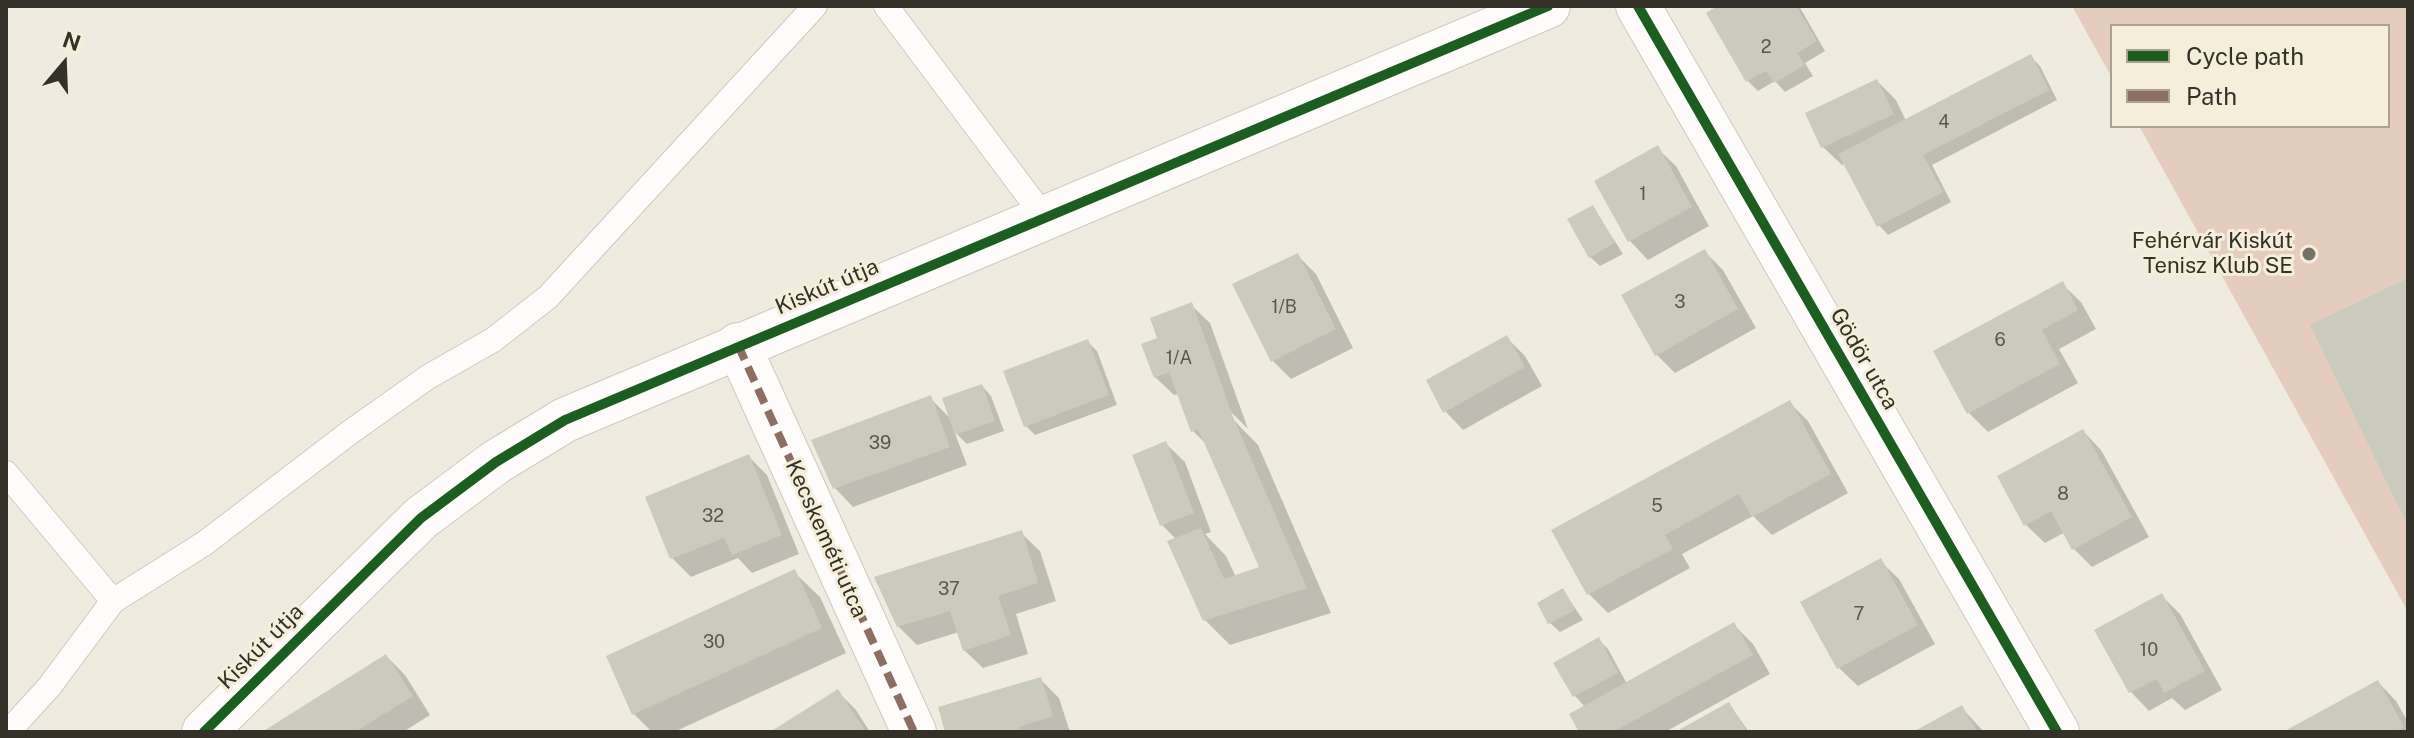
<!DOCTYPE html>
<html>
<head>
<meta charset="utf-8">
<style>
	body { margin:0 }
	#map { position:relative; width:2414px; height:738px; overflow:hidden; background:#efecdf; font-family:"Public Sans",sans-serif }
	canvas { display:block }
	.frame { position:absolute; inset:0; border:8px solid #333128; pointer-events:none }
	.legend { position:absolute; left:2110px; top:24px; width:280px; height:104px; box-sizing:border-box; background:#f5efd9; border:2px solid #a7a392; margin:0; padding:10px 14px; list-style:none; font-size:24px; color:#333128 }
	.legend li { display:flex; align-items:center; gap:16px; height:40px }
	.legend b { width:40px; border:2px solid #a7a392 }
	.north { position:absolute; left:24px; top:24px; width:80px; height:80px; -webkit-text-stroke:6px #f5efd9; paint-order:stroke; rotate:19deg; font-size:22px; font-weight:700; line-height:32px; text-align:center; color:#333128 }
	.north::after { content:''; display:block; margin:auto; width:28px; height:36px; background:#333128; clip-path:polygon(50% 0,100% 100%,50% 72%,0 100%) }
</style>
</head>
<body>
<div id="map">
<canvas width="2414" height="738"></canvas>
<div class="frame"></div>
<ul class="legend">
<li><b style="height:10px;background:#1b5e20"></b>Cycle path</li>
<li><b style="height:10px;background:#8d6e63"></b>Path</li>
</ul>
<div class="north">N</div>
</div>
<script>
const context = document.querySelector('canvas').getContext('2d');
context.lineJoin = 'round';
function paint(path, color) { context.fillStyle = color; context.fill(path, 'evenodd'); }
const shape = rows => new Path2D(rows.map(r => 'M' + r).join(''));
function stroke(path, color, width, dash) { context.strokeStyle = color; context.lineWidth = width; context.lineCap = dash ? 'butt' : 'round'; context.setLineDash(dash || []); context.stroke(path); }
function drawText(font, color, halo, rows, align = 'center') {
  context.font = font + ' "Public Sans",sans-serif'; context.lineWidth = 6; context.setLineDash([]); context.textBaseline = 'middle'; context.strokeStyle = halo; context.fillStyle = color; for (const [text, x, y, turn = 0] of rows) {
    context.save(); context.translate(x, y); context.rotate((+turn || 0) * Math.PI / 180); context.textAlign = isNaN(turn) ? turn : align; if (halo) context.strokeText(text, 0, 0); context.fillText(text, 0, 0); context.restore();
  }
}
paint(shape([
	[2072,6,2408,6,2408,612,2139,126,2388,126,2388,26,2112,26,2112,78]
]), '#e5cdbd');
paint(shape([
	[1721,6,1799,6,1825,51,1805,63,1813,76,1785,92,1775,81,1758,91,1748,81,1708,13],
	[2030,56,2040,66,2057,100,1932,165,1951,202,1888,235,1879,225,1846,163,1842,165,1823,147,1877,81,1896,100,1906,121],
	[1657,148,1676,166,1709,226,1648,260,1630,241],
	[1593,207,1623,254,1600,266,1590,257],
	[1705,252,1723,270,1756,328,1675,373,1656,354],
	[1297,255,1316,274,1353,348,1291,379,1272,360],
	[2062,284,2081,302,2096,329,2059,349,2078,383,1988,432,1969,413,1936,352],
	[1191,305,1210,323,1248,429,1228,409,1225,411,1258,445,1331,613,1230,645,1204,619,1176,539,1162,525,1166,444,1185,462,1211,532,1205,534,1226,556,1236,577,1262,568,1207,445,1193,431,1179,394,1174,395,1155,377,1159,340],
	[1507,338,1525,356,1542,386,1463,430,1445,411],
	[1088,342,1097,351,1117,405,1035,435,1026,426],
	[982,386,991,396,1004,431,967,444,954,431,967,465,853,507,835,488,930,398,952,420],
	[1789,402,1808,421,1848,493,1772,535,1753,516,1682,554,1690,568,1608,613,1589,594,1554,531],
	[2083,431,2101,450,2149,537,2092,567,2074,549,2065,532,2045,543,2026,525],
	[749,457,767,475,799,554,752,573,738,558,691,577,672,558,647,499],
	[1021,533,1040,551,1056,601,1016,614,1028,654,983,668,964,650,959,632,917,645,898,626],
	[1880,561,1899,579,1935,644,1858,686,1839,668],
	[794,572,820,597,846,653,674,732,652,732,634,714],
	[1563,590,1583,620,1560,632,1550,623],
	[2161,595,2180,614,2222,690,2185,710,2172,698,2149,711,2131,692,2097,631],
	[1734,625,1753,644,1770,674,1665,732,1582,732,1585,707,1575,696,1556,664,1599,640,1608,649,1627,684],
	[386,656,405,675,430,715,403,732,266,732],
	[1040,679,1059,698,1070,732,947,732],
	[2378,682,2396,701,2408,722,2408,732,2287,732],
	[837,691,856,710,870,732,774,732],
	[1729,704,1749,732,1679,732],
	[1962,708,1984,732,1917,732]
]), '#0003');
paint(shape([
	[1717,6,1796,6,1817,41,1797,53,1805,65,1774,83,1766,71,1746,82,1706,13],
	[2031,54,2049,90,1923,155,1943,192,1877,227,1838,154],
	[1877,79,1894,114,1821,148,1805,113],
	[1658,145,1692,207,1628,242,1594,181],
	[1593,205,1615,243,1589,258,1567,219],
	[1705,249,1738,309,1655,356,1621,295],
	[1298,253,1336,329,1271,362,1232,284],
	[2408,278,2408,526,2310,325],
	[2063,281,2078,310,2042,330,2060,364,1967,414,1933,351],
	[1192,302,1233,417,1307,588,1203,621,1167,541,1201,528,1224,579,1259,567,1198,429,1191,432,1169,372,1154,378,1141,344,1157,338,1150,318],
	[1507,335,1525,367,1443,413,1426,380],
	[1088,339,1109,395,1024,427,1003,371],
	[982,384,995,421,955,435,942,398],
	[931,395,950,447,833,489,811,440],
	[1790,400,1831,474,1752,517,1739,494,1665,535,1673,549,1587,595,1551,530],
	[2083,429,2132,517,2072,550,2051,511,2024,526,1997,476],
	[1166,441,1194,513,1160,526,1132,455],
	[749,454,782,535,732,555,724,538,670,559,645,497],
	[1022,530,1038,583,998,596,1011,635,963,651,950,611,897,627,874,577],
	[1881,558,1918,625,1837,669,1800,602],
	[795,569,822,628,632,715,606,656],
	[1563,588,1575,610,1548,624,1537,603],
	[2162,593,2205,671,2164,693,2157,679,2129,693,2094,630],
	[1734,622,1753,655,1613,732,1579,732,1569,714],
	[1599,637,1618,673,1573,697,1553,663],
	[386,654,413,696,355,732,262,732],
	[1041,677,1053,716,1019,727,1021,732,945,732,938,707],
	[2378,680,2404,727,2394,732,2283,732],
	[838,689,866,732,770,732],
	[1729,702,1747,732,1675,732],
	[1962,705,1977,732,1913,732]
]), '#cacbbc');
const service = shape([
	[886,6,1045,218],
	[6,473,113,601],
	[8,732,49,687,113,601,205,543,349,433,428,377,493,340,548,297,815,6]
]);
const minor = shape([
	[1638,6,2057,732],
	[738,345,914,732],
	[204,732,421,518,496,462,565,420,1548,6]
]);
stroke(service, '#cccac0', 26);
stroke(minor, '#cccac0', 46);
stroke(service, '#fdfcfa', 24);
stroke(minor, '#fdfcfa', 44);
stroke(shape([
	[738,345,914,732]
]), '#8d6e63', 8, [16, 8]);
stroke(shape([
	[1638,6,2057,732],
	[204,732,421,518,496,462,565,420,1548,6]
]), '#1b5e20', 10);
for (const [x, y, r, color] of [
	[2309,254,8,"#757268"]
]) { const dot = new Path2D(); dot.arc(x, y, r, 0, 2 * Math.PI); context.fillStyle = color; context.fill(dot); stroke(dot, '#f5efd9', 3); }
drawText('18px', '#59584d', null, [
	["2",1766,47],
	["4",1944,122],
	["1",1643,194],
	["3",1680,302],
	["1/B",1284,307],
	["6",2000,340],
	["1/A",1179,358],
	["39",880,443],
	["8",2063,494],
	["5",1657,506],
	["32",713,516],
	["37",949,589],
	["7",1859,614],
	["30",714,642],
	["10",2149,650]
]);
drawText('22px', '#333128', '#f5efd9', [
	["Fehérvár Kiskút",2293,241],
	["Tenisz Klub SE",2293,266]
], 'right');
drawText('22px', '#333128', '#f5efd9', [
	["Kiskút útja",827,287,-23],
	["Gödör utca",1864,359,60],
	["Kecskeméti utca",826,539,66],
	["Kiskút útja",261,647,-45]
]);
</script>
</body>
</html>
